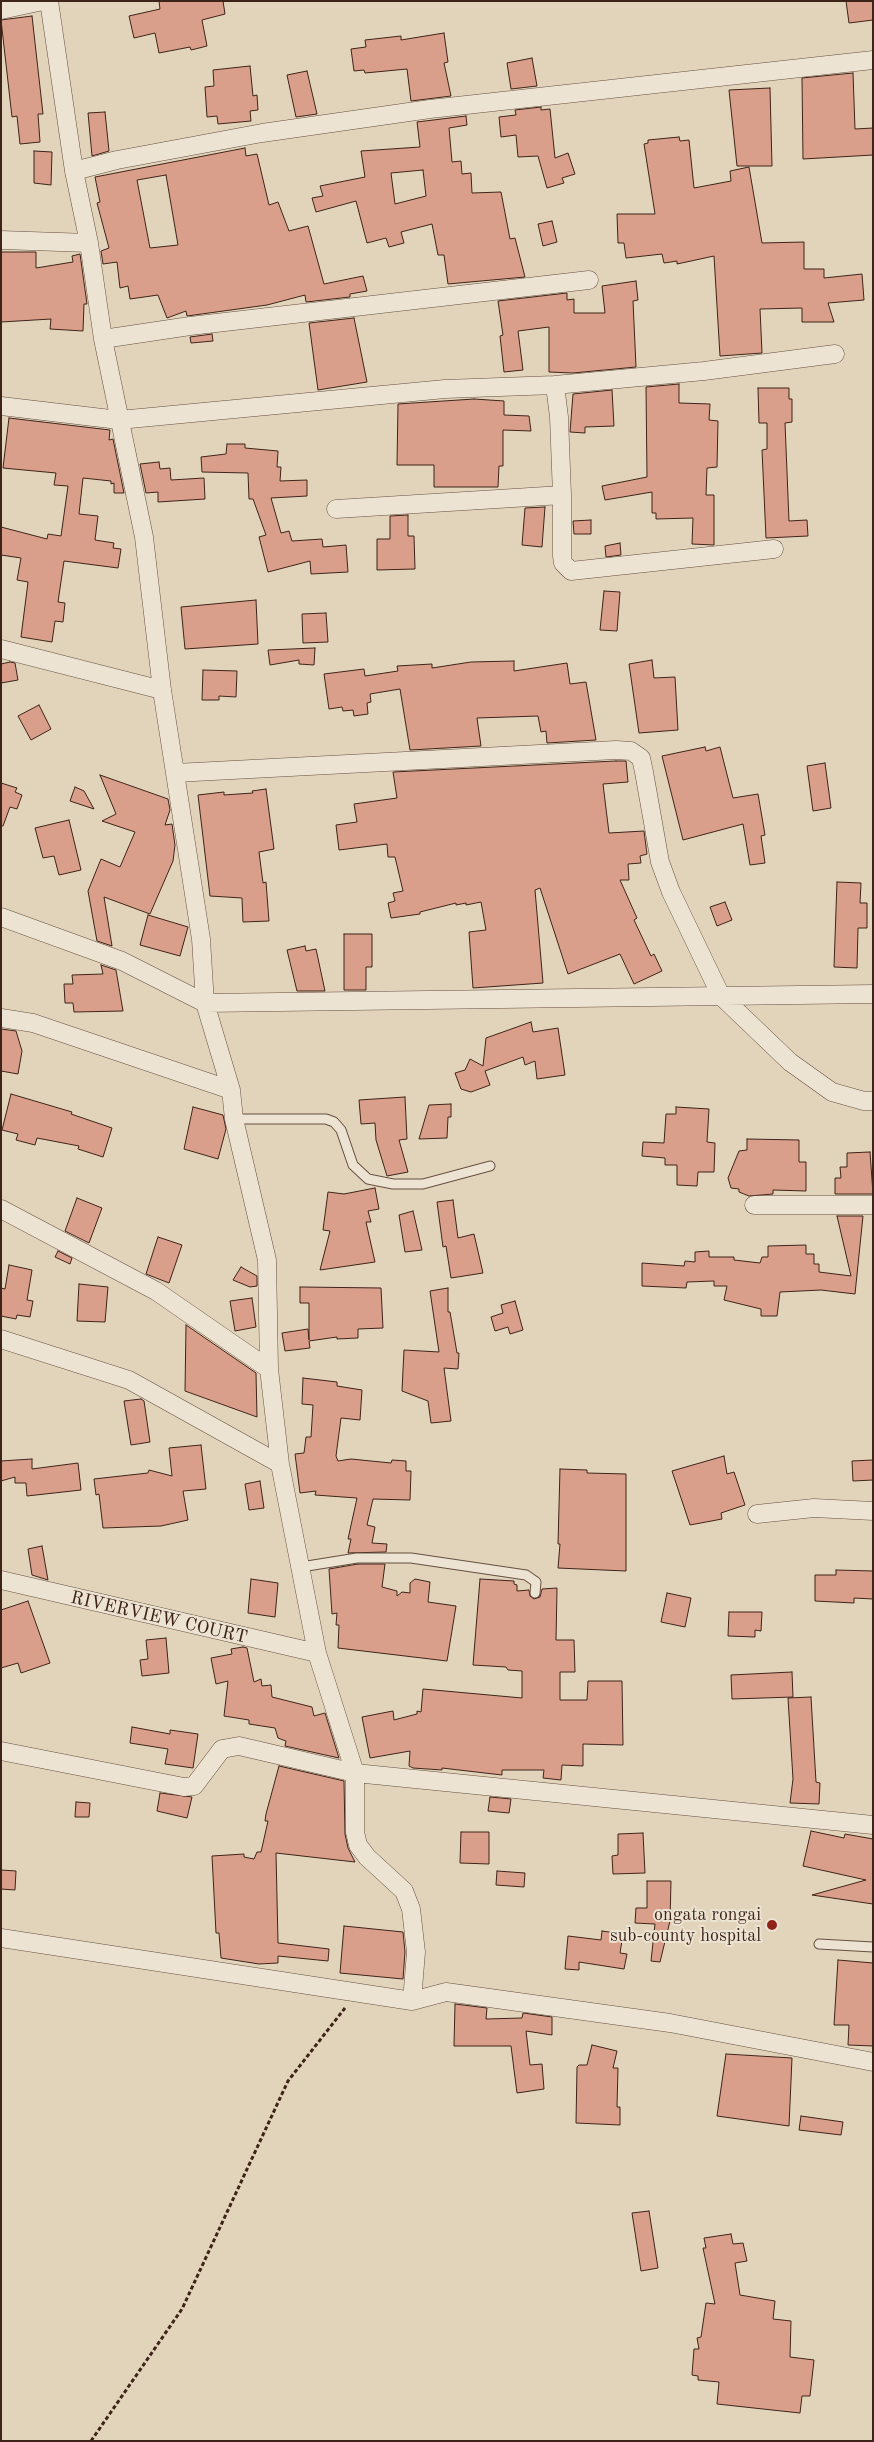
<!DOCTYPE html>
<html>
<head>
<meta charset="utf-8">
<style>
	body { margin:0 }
	#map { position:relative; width:874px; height:2442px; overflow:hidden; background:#e2d4ba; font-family:"Old Standard TT",serif }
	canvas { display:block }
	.frame { position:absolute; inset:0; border:2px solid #3e2319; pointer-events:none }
</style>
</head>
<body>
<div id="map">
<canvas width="874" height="2442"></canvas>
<div class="frame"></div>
</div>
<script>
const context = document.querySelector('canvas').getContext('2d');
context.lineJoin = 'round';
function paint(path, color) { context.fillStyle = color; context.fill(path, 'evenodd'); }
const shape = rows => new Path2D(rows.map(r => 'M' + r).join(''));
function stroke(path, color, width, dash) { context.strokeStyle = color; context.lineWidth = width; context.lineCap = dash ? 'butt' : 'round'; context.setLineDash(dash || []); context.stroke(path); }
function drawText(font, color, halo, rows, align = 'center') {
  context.font = font + ' "Old Standard TT",serif'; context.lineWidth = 4; context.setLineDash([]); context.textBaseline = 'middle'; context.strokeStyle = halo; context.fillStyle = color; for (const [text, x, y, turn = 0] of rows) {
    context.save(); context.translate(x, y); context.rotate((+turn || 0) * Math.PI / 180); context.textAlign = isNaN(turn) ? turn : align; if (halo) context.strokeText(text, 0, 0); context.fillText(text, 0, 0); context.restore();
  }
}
const building = shape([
	[159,1,223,1,225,14,202,20,207,46,191,50,190,47,159,53,155,33,134,38,129,16,160,9,159,1],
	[846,1,873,1,873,20,849,23,846,1],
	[32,16,43,114,38,114,40,142,20,144,17,116,12,117,1,20,32,16],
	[444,33,448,62,444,63,451,96,411,101,407,69,365,73,364,70,354,71,351,49,366,47,365,40,401,36,401,40,444,33],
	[532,58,537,86,511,89,507,63,532,58],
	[250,66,253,96,257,95,258,110,250,111,251,121,218,124,217,116,207,117,205,87,214,86,213,70,250,66],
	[307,71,317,114,296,117,287,75,307,71],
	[853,73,855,129,873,128,873,155,803,159,802,78,853,73],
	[770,88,772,166,737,166,729,90,770,88],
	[541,107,541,110,550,109,555,158,568,153,575,174,562,178,564,183,547,188,538,156,518,157,516,135,501,137,499,117,516,115,515,110,541,107],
	[105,112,109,151,92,156,88,113,105,112],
	[466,116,467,125,449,128,452,162,461,161,462,174,471,173,472,193,501,192,510,239,515,238,525,277,448,284,444,255,438,255,432,224,401,232,404,243,389,247,386,238,367,243,356,201,316,212,312,198,323,196,320,186,365,177,361,151,420,147,417,122,466,116],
	[423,170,426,196,395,204,391,173,423,170],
	[679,137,680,141,689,140,694,188,731,181,730,171,749,167,762,243,804,242,804,269,824,269,824,278,862,274,864,300,828,303,834,322,802,322,802,308,760,309,762,353,720,356,714,256,677,264,677,261,664,263,662,254,626,258,624,243,618,243,617,214,655,214,644,144,648,143,648,140,679,137],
	[245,148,246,156,257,154,269,205,278,202,289,231,308,226,324,284,363,276,367,291,350,294,350,297,306,302,305,295,267,305,187,316,186,311,167,318,158,295,130,299,128,286,120,288,117,262,103,264,101,251,109,248,97,203,100,202,95,177,245,148],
	[166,175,178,245,150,248,137,180,166,175],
	[34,151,52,152,51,185,34,183,34,151],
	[552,221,557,242,543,246,538,224,552,221],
	[1,252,36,252,36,268,73,262,72,256,80,254,87,304,84,304,83,331,50,329,51,319,1,322,1,252],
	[636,281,638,300,633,301,636,367,573,373,549,372,549,327,518,331,523,370,504,372,500,336,503,335,498,301,567,293,567,300,574,299,574,313,605,313,602,286,636,281],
	[354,318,367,382,318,390,309,323,354,318],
	[212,334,213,341,191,343,190,337,212,334],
	[679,384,679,403,710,404,709,420,718,421,717,467,707,468,706,495,714,495,714,545,692,544,693,518,656,519,656,513,652,513,652,492,605,500,602,486,647,477,646,387,679,384],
	[758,388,789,388,789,399,792,399,792,422,785,423,789,521,807,520,808,536,766,538,762,450,767,449,767,423,759,423,758,388],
	[612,390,614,426,585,427,585,433,570,432,573,394,612,390],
	[474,399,504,401,504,415,529,416,531,431,503,430,503,466,499,466,498,487,434,487,434,465,397,465,398,404,474,399],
	[9,418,110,430,109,440,113,439,124,493,114,493,114,483,111,484,111,481,83,478,79,514,98,516,95,540,114,543,113,548,121,549,118,568,64,561,58,602,65,603,63,622,55,621,52,642,21,637,28,582,17,580,21,558,1,555,1,527,47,539,48,534,61,536,68,486,54,485,56,473,3,468,9,418],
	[227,444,245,444,245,448,278,451,277,467,281,467,280,481,307,480,307,496,271,498,281,533,289,531,292,541,322,539,323,547,346,545,348,572,311,574,310,561,268,572,259,537,266,535,253,499,249,499,248,473,202,472,201,457,226,454,227,444],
	[159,462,160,469,170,468,171,480,204,478,205,499,158,502,158,492,146,493,140,464,159,462],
	[545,507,542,547,522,545,525,508,545,507],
	[408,515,408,536,414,536,415,569,377,570,377,539,390,539,390,516,408,515],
	[591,520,591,534,574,534,573,521,591,520],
	[620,543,621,555,606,557,605,546,620,543],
	[604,591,620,592,617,631,600,630,604,591],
	[256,600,258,644,185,649,181,607,256,600],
	[326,613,328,642,303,643,302,614,326,613],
	[315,648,314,665,299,664,299,660,270,665,268,650,315,648],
	[652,660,654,678,675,677,678,730,639,733,629,664,652,660],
	[514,661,514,671,567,663,570,684,586,682,596,740,547,743,546,731,541,732,538,716,477,718,481,746,410,750,400,689,370,694,371,702,367,703,368,714,354,716,353,710,343,711,342,707,329,709,324,674,364,669,365,676,398,671,397,666,432,664,432,668,471,662,514,661],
	[10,662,15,663,18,680,1,683,1,664,10,662],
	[203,670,237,671,236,697,219,696,219,700,202,700,203,670],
	[39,705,51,729,31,740,18,716,39,705],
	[705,747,706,751,720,747,733,798,758,794,765,835,761,836,765,863,750,865,743,824,683,840,662,756,705,747],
	[616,761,626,761,628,782,603,784,609,833,644,831,647,854,640,856,641,863,628,864,629,880,620,880,637,918,634,920,651,956,654,954,662,971,634,984,620,954,568,974,540,888,535,890,543,983,473,988,469,932,486,930,481,902,466,905,466,903,456,905,456,903,420,912,420,914,391,918,388,903,395,901,393,893,403,891,395,857,388,857,387,844,339,850,336,825,357,822,354,804,397,798,393,772,616,761],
	[825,763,831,808,813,811,807,766,825,763],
	[100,775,168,799,170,810,165,825,172,824,175,845,173,861,150,914,104,897,112,946,97,941,88,891,101,859,120,867,135,832,102,821,116,814,100,775],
	[1,783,17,788,15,792,22,795,17,809,10,807,3,826,1,826,1,783],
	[75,787,84,791,94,809,70,801,75,787],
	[266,789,274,849,259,852,263,883,266,882,269,921,243,922,242,898,210,896,198,795,224,792,224,795,253,793,252,791,266,789],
	[69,820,81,870,59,875,54,856,43,858,35,828,69,820],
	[837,882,861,883,860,903,867,903,867,928,858,928,857,968,834,967,837,882],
	[725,902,732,920,717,926,710,907,725,902],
	[148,915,188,927,180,956,140,945,148,915],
	[344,934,372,934,372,967,366,967,366,990,344,990,344,934],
	[305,946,306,951,316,949,325,991,297,991,287,950,305,946],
	[101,965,116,970,123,1011,74,1012,73,1003,65,1003,64,984,73,984,72,975,103,974,101,965],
	[531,1022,533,1032,558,1028,565,1075,537,1079,535,1061,525,1065,523,1057,485,1071,490,1085,471,1092,461,1089,455,1073,465,1070,470,1059,483,1066,486,1038,531,1022],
	[1,1029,16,1031,22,1051,18,1074,1,1071,1,1029],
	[11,1094,72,1112,71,1114,112,1128,103,1157,78,1149,79,1146,37,1138,35,1145,16,1140,18,1134,2,1130,11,1094],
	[405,1097,407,1139,399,1140,408,1172,387,1176,376,1140,375,1123,361,1124,359,1100,405,1097],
	[451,1104,451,1117,448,1117,447,1138,419,1139,429,1105,451,1104],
	[193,1107,223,1115,226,1129,218,1159,184,1149,193,1107],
	[676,1107,709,1109,707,1142,715,1143,714,1172,698,1172,697,1186,677,1185,677,1165,665,1165,665,1158,642,1156,643,1142,664,1143,666,1114,676,1114,676,1107],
	[747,1139,799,1140,799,1162,806,1162,806,1191,773,1190,773,1194,749,1196,739,1192,739,1189,731,1188,728,1178,739,1151,747,1150,747,1139],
	[870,1152,873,1194,835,1194,835,1178,841,1178,840,1167,847,1167,847,1153,870,1152],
	[375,1188,379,1209,368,1211,371,1222,366,1222,375,1262,320,1270,330,1231,323,1230,328,1192,344,1194,375,1188],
	[77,1198,102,1208,89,1243,65,1231,77,1198],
	[453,1200,458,1238,474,1234,483,1273,451,1278,446,1246,443,1247,437,1202,453,1200],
	[413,1211,422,1250,405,1252,399,1215,413,1211],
	[837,1216,863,1216,855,1294,821,1290,780,1292,777,1316,761,1316,761,1309,724,1300,727,1286,714,1286,714,1281,687,1282,686,1288,642,1286,642,1263,684,1266,685,1261,695,1262,695,1252,709,1251,709,1257,734,1257,734,1260,760,1263,762,1257,768,1257,768,1246,806,1245,806,1254,814,1254,814,1264,819,1264,819,1272,851,1276,837,1216],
	[158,1237,182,1245,169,1283,146,1274,158,1237],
	[58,1251,72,1258,70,1264,55,1257,58,1251],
	[9,1265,32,1270,27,1300,33,1301,30,1317,17,1315,16,1319,1,1316,1,1288,5,1289,9,1265],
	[241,1267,257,1276,257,1286,250,1287,233,1280,241,1267],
	[79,1284,108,1287,105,1322,77,1321,79,1284],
	[300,1287,381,1288,383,1328,358,1329,358,1338,337,1339,337,1337,309,1341,310,1348,285,1351,282,1333,308,1329,309,1340,309,1303,300,1303,300,1287],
	[448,1288,448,1312,450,1312,457,1353,459,1353,458,1369,444,1368,451,1421,431,1423,428,1401,402,1391,404,1350,439,1352,430,1291,448,1288],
	[252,1298,256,1327,235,1331,230,1301,252,1298],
	[515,1301,523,1330,510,1334,508,1327,495,1331,491,1317,503,1313,501,1305,515,1301],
	[186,1325,256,1373,257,1417,185,1391,186,1325],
	[303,1378,337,1382,337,1386,362,1390,360,1420,341,1418,336,1456,338,1461,351,1459,391,1463,392,1460,406,1461,406,1471,411,1471,410,1500,373,1499,367,1525,375,1527,372,1543,387,1544,386,1552,348,1553,351,1539,348,1539,357,1498,315,1495,316,1491,300,1493,295,1454,304,1453,306,1437,311,1437,313,1405,302,1404,303,1378],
	[141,1399,144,1401,150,1442,131,1445,124,1401,141,1399],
	[201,1445,206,1489,183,1491,188,1520,161,1526,103,1528,99,1494,96,1495,94,1479,148,1473,149,1470,172,1476,169,1448,201,1445],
	[724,1456,727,1474,734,1472,745,1505,721,1513,722,1519,690,1525,672,1471,724,1456],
	[32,1459,32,1469,78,1463,81,1490,27,1496,26,1483,15,1483,15,1477,1,1481,1,1461,32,1459],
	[873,1460,873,1480,853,1481,852,1461,873,1460],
	[560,1469,587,1470,587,1473,626,1474,626,1571,558,1568,560,1544,558,1544,560,1469],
	[260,1481,264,1508,249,1510,245,1484,260,1481],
	[42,1546,48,1580,32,1575,28,1549,42,1546],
	[358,1564,385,1564,382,1587,397,1591,397,1596,402,1592,410,1593,410,1583,415,1579,430,1582,428,1602,456,1606,447,1661,338,1648,339,1625,336,1625,337,1613,332,1614,329,1569,358,1564],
	[836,1570,873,1571,873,1599,854,1598,854,1603,815,1601,815,1575,836,1575,836,1570],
	[251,1579,278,1583,275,1617,248,1613,251,1579],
	[480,1579,514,1581,514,1584,517,1585,517,1591,529,1590,530,1596,534,1599,540,1597,542,1589,557,1588,556,1640,574,1640,575,1672,560,1672,560,1700,587,1700,588,1681,622,1681,623,1745,583,1744,583,1766,562,1765,561,1780,543,1778,544,1770,502,1770,502,1775,442,1768,442,1770,413,1768,409,1766,410,1751,370,1758,362,1717,393,1711,394,1720,417,1714,417,1711,421,1712,423,1689,522,1698,522,1671,508,1670,506,1667,473,1665,480,1579],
	[667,1593,691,1598,685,1627,661,1622,667,1593],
	[28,1601,50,1663,21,1673,18,1663,1,1668,1,1610,28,1601],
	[729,1612,762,1612,761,1631,755,1630,755,1637,728,1636,729,1612],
	[166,1638,169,1673,142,1676,140,1660,148,1659,146,1640,166,1638],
	[243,1647,247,1648,254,1682,261,1679,262,1686,271,1685,272,1697,312,1707,314,1716,325,1713,339,1758,285,1746,286,1741,278,1738,275,1728,249,1724,249,1720,224,1716,228,1681,216,1684,211,1658,232,1654,231,1649,243,1647],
	[792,1672,793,1697,732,1699,731,1675,792,1672],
	[811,1697,816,1782,820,1783,819,1804,790,1803,793,1779,788,1698,811,1697],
	[132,1727,170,1734,170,1730,198,1734,193,1768,165,1764,168,1749,130,1743,132,1727],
	[279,1766,344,1781,345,1834,348,1848,355,1862,276,1853,278,1943,329,1949,328,1961,278,1956,278,1963,259,1964,221,1958,219,1933,216,1933,212,1856,244,1854,244,1857,254,1859,257,1852,261,1852,268,1821,265,1821,266,1814,279,1766],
	[160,1793,192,1797,187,1818,157,1811,160,1793],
	[490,1797,511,1799,509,1813,488,1811,490,1797],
	[76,1802,90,1803,89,1817,75,1817,76,1802],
	[811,1831,844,1838,845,1834,873,1839,873,1904,812,1895,866,1880,803,1866,811,1831],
	[461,1832,489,1832,489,1864,460,1863,461,1832],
	[643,1833,645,1873,613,1874,612,1856,618,1855,618,1834,643,1833],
	[1,1870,16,1871,15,1890,1,1889,1,1870],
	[497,1871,525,1873,524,1887,496,1885,497,1871],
	[647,1881,671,1881,670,1921,660,1962,651,1961,655,1924,635,1923,636,1908,647,1908,647,1881],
	[344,1926,403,1932,405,1952,403,1979,340,1973,344,1926],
	[602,1931,623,1934,620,1953,627,1954,624,1969,579,1962,579,1970,565,1969,568,1936,601,1940,602,1931],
	[838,1960,873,1963,873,2046,848,2045,849,2025,834,2025,838,1960],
	[455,2004,487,2008,486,2019,522,2018,523,2013,552,2017,552,2035,526,2031,530,2065,542,2064,544,2089,517,2093,511,2046,454,2046,455,2004],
	[592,2045,617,2051,613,2068,618,2068,617,2107,620,2107,620,2125,576,2123,577,2067,579,2065,587,2065,592,2045],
	[726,2054,792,2058,789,2126,717,2116,726,2054],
	[801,2116,843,2122,841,2135,799,2130,801,2116],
	[649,2211,658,2268,641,2271,632,2213,649,2211],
	[731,2234,733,2244,743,2243,747,2261,735,2263,740,2295,775,2301,773,2319,791,2321,790,2357,814,2360,810,2396,802,2396,800,2413,717,2404,719,2382,698,2380,698,2376,692,2375,694,2349,699,2349,697,2338,701,2337,706,2303,715,2304,703,2248,706,2248,704,2238,731,2234]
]);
paint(building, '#da9f8b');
stroke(building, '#3e2319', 1);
const lane = shape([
	[234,1119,326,1119,334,1122,341,1130,353,1165,368,1179,393,1184,423,1184,490,1166],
	[301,1567,357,1558,411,1558,526,1575,536,1582,535,1593],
	[819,1944,873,1947]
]);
const street = shape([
	[49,1,74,171,89,243,103,339,144,537,162,690,201,939,205,1003,231,1090,234,1119,267,1260,269,1369,280,1464,317,1653,355,1773,355,1832,358,1845,367,1857,404,1891,411,1909,416,1952,412,2001],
	[1,10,43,1],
	[74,171,117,160,262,133,430,109,873,60],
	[1,240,89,243],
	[103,339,190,326,589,280],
	[1,406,119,420,445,389,555,385,704,371,835,354],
	[562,495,562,556,563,563,571,571,774,549],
	[336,509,562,495,559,417,555,385],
	[1,649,162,690],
	[175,773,616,750,631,751,641,758,644,772,660,862,671,892,721,996,790,1062,832,1092,864,1101,873,1101],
	[1,917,122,961,205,1003,873,994],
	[1,1018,33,1023,231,1090],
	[754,1205,873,1205],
	[1,1209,156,1291,269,1369],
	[1,1339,129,1380,280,1464],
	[757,1514,814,1508,873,1511],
	[1,1580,317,1653],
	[1,1751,184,1787,194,1786,222,1749,239,1746,355,1773,873,1825],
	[1,1938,412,2001,446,1992,670,2023,873,2062]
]);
stroke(lane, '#674f41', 11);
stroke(street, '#674f41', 19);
stroke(shape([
	[91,2441,182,2309,288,2081,345,2008]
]), '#3e2319', 3, [4, 2.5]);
stroke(lane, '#ece3d2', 9);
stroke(street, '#ece3d2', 18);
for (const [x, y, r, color] of [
	[772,1925,6,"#8f2418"]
]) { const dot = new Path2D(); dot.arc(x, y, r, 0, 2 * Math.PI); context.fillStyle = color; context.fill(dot); stroke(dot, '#ece3d2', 2); }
drawText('18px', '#3e2319', '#ece3d2', [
	["RIVERVIEW COURT",159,1618,13]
]);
drawText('18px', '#3e2319', '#ece3d2', [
	["ongata rongai",761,1915],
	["sub-county hospital",761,1936]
], 'right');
</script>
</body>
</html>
